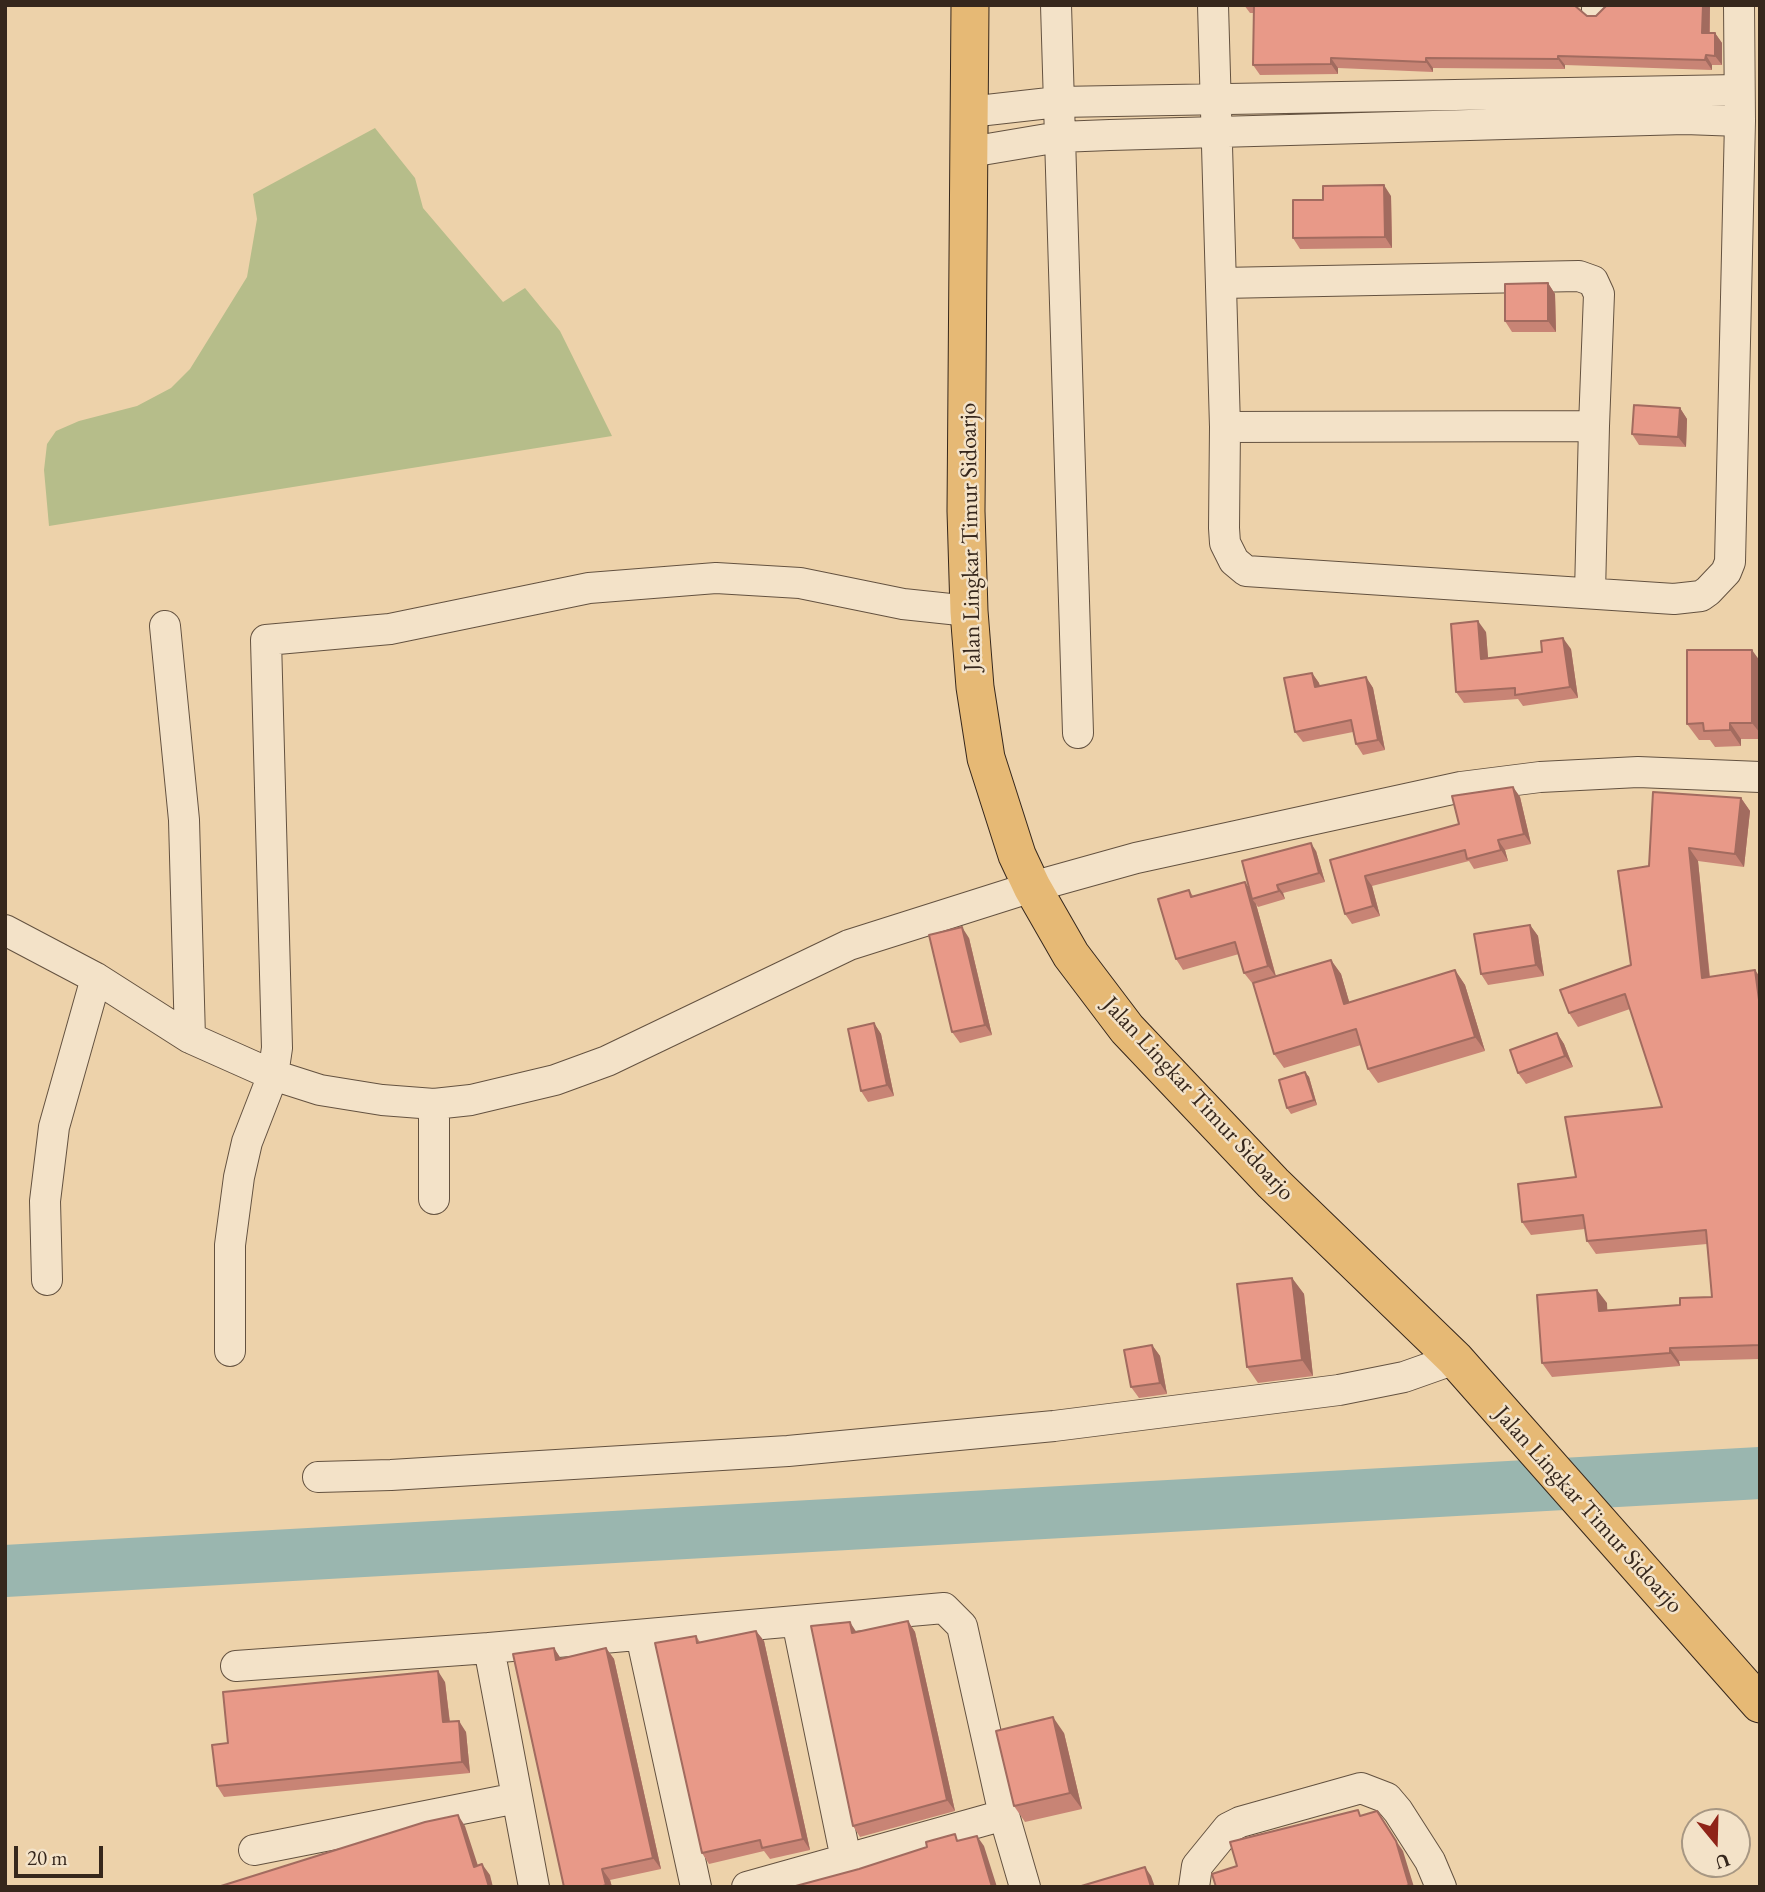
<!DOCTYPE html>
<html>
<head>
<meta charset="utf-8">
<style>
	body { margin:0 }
	#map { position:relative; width:1765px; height:1892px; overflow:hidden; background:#edd2aa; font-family:"EB Garamond",serif }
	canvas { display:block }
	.frame { position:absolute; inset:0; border:7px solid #36271c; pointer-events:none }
	.north { position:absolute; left:1681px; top:1808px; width:70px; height:70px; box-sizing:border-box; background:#f3e2c8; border:2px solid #a79783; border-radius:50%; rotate:161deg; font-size:19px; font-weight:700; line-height:28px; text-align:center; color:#36271c }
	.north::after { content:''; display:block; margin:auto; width:24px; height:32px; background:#8f2418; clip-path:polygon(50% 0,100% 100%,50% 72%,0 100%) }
	.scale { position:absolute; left:14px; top:1846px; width:89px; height:32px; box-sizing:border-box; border:4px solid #36271c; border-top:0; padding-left:9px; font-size:21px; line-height:24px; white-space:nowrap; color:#36271c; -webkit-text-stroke:5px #f3e2c8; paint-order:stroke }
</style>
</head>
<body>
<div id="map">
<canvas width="1765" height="1892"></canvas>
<div class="frame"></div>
<div class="north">U</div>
<div class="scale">20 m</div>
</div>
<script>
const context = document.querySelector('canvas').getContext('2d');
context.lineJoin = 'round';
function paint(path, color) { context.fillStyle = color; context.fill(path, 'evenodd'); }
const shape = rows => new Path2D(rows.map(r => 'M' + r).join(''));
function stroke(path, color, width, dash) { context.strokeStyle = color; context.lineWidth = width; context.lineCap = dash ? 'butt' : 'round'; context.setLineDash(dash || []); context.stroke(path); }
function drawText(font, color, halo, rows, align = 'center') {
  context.font = font + ' "EB Garamond",serif'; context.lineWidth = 5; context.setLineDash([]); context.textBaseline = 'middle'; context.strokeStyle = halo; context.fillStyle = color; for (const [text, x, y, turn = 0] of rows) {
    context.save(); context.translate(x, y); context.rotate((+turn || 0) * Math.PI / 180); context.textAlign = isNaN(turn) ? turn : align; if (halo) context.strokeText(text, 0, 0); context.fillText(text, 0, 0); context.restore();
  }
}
paint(shape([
	[375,128,415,178,423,208,503,302,525,288,560,331,612,436,49,526,44,470,47,444,56,431,79,421,137,406,171,388,190,369,247,277,257,219,253,194]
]), '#b6bd8a');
stroke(shape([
	[5,1571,1760,1473]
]), '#9ab6af', 52);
const minor = shape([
	[1056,5,1078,733],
	[1213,5,1225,427,1224,528,1225,543,1234,561,1246,571,1674,599,1701,596,1708,591,1726,572,1730,562,1740,121,1739,5],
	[1597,9,1598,5],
	[969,112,1058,102,1738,90],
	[970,152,1059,137,1110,135,1685,119,1740,121],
	[1221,283,1579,276,1593,281,1599,294,1594,426,1225,427],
	[1590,593,1594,426],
	[165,626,184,820,190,1038],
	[5,930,96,978,190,1038,273,1075,320,1090,382,1100,434,1104,471,1100,555,1080,607,1061,849,945,1032,887,1136,858,1461,787,1540,777,1638,772,1760,777],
	[434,1104,434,1199],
	[47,1280,45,1201,54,1127,96,978],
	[230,1351,230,1245,239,1177,247,1142,273,1075,277,1048,266,640,390,629,589,588,716,578,800,583,903,604,969,611],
	[318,1477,391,1475,788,1451,1054,1426,1339,1390,1404,1377,1455,1359],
	[797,1621,846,1859],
	[641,1635,696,1887],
	[236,1666,489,1648],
	[254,1850,517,1798],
	[534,1887,489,1648,944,1608,962,1626,1004,1815,1025,1887],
	[747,1887,1004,1815],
	[1194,1887,1197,1866,1228,1828,1240,1822,1361,1788,1387,1798,1398,1811,1430,1861,1441,1887]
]);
const major = shape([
	[970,5,966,511,969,611,975,687,986,758,1017,855,1032,887,1071,955,1127,1029,1273,1183,1455,1359,1760,1704]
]);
stroke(minor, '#645240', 32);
stroke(major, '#36271c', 39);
stroke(minor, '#f3e2c8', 30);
stroke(major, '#e6b975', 37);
paint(shape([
	[1244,5,1574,5,1587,16,1596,16,1614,5,1710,5,1710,33,1715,33,1722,43,1722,65,1712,65,1712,70,1565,65,1565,69,1433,68,1433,72,1338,68,1338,74,1260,75,1253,65,1254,13,1250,13],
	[1391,196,1392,248,1300,249,1293,238,1323,200],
	[1548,283,1555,294,1556,332,1512,332,1505,321],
	[1680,408,1687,419,1686,447,1639,445,1632,434],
	[1486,632,1488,658,1571,649,1578,698,1523,706,1518,699,1464,703,1456,692],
	[1760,661,1760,739,1741,739,1741,746,1715,747,1710,740,1699,740,1687,724],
	[1312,673,1319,683,1320,686,1366,677,1373,688,1385,750,1363,755,1356,744,1353,732,1303,742,1295,732],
	[1513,787,1520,797,1531,844,1505,850,1508,861,1474,869,1469,861,1372,886,1380,916,1352,924,1345,914,1330,860,1459,824],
	[1741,798,1750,811,1744,867,1698,861,1710,977,1760,977,1760,1359,1679,1361,1680,1366,1552,1377,1542,1363,1607,1303,1607,1311,1680,1305,1712,1297,1707,1244,1596,1254,1587,1241,1585,1229,1531,1235,1522,1222,1662,1107,1630,1009,1578,1027,1569,1013,1631,965,1649,866],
	[1316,851,1325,882,1283,893,1285,899,1258,907,1256,904,1276,976,1331,960,1341,974,1349,1002,1455,970,1465,985,1485,1051,1378,1083,1368,1069,1361,1045,1284,1068,1274,1054,1265,980,1252,983,1244,973,1239,954,1183,970,1176,959,1189,890,1193,896,1249,888],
	[1530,925,1538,936,1544,976,1488,985,1481,974],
	[969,938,992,1035,960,1043,952,1032],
	[874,1023,881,1034,894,1096,868,1102,861,1091],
	[1557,1033,1564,1044,1573,1067,1526,1084,1518,1073],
	[1305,1072,1309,1077,1317,1105,1291,1114,1287,1108],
	[1292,1278,1304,1294,1313,1376,1258,1383,1247,1367],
	[1152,1345,1160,1356,1167,1394,1139,1398,1131,1387],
	[908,1621,915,1632,955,1811,860,1837,853,1826,857,1632],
	[756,1631,764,1641,810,1850,770,1859,764,1851,709,1864,702,1853,696,1636,700,1642],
	[554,1648,561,1659,606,1648,614,1659,661,1869,610,1880,612,1887,564,1887],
	[445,1682,450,1722,466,1732,470,1773,224,1797,217,1786,228,1743],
	[1064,1733,1082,1809,1025,1822,1014,1806]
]), '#c88475');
paint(shape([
	[1703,5,1710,5,1709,43,1702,33],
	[1715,33,1722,43,1722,65,1715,56],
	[1706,55,1712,65,1712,70,1705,60],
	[1558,56,1565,65,1565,69,1558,59],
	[1331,58,1338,68,1338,74,1331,64],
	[1426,58,1433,68,1433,72,1426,62],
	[1384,185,1391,196,1392,248,1385,237],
	[1548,283,1555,294,1556,332,1548,321],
	[1680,408,1687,419,1686,447,1678,437],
	[1478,621,1486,632,1489,670,1481,659],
	[1563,638,1571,649,1578,698,1570,687],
	[1752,650,1760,661,1760,733,1752,723],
	[1312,673,1319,683,1322,698,1315,687],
	[1366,677,1373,688,1385,750,1378,740],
	[1730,723,1741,739,1741,746,1730,730],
	[1513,787,1520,797,1531,844,1524,834],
	[1741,798,1750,811,1744,867,1735,854],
	[1498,840,1505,850,1508,861,1501,850],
	[1311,843,1316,851,1325,882,1319,873],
	[1689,848,1698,861,1711,992,1702,978],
	[1365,876,1372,886,1380,916,1373,906],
	[1245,882,1252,892,1252,899,1256,904,1276,977,1268,966],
	[1277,885,1283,893,1285,899,1279,891],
	[1530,925,1538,936,1544,976,1536,965],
	[962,927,969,938,992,1035,985,1025],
	[1331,960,1341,974,1354,1018,1344,1004],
	[1455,970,1465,985,1485,1051,1475,1037],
	[1755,970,1760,977,1760,1007],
	[874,1023,881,1034,894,1096,887,1085],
	[1557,1033,1564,1044,1573,1067,1565,1056],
	[1305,1072,1309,1077,1317,1105,1314,1100],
	[1292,1278,1304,1294,1313,1376,1302,1360],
	[1597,1290,1607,1303,1608,1325,1599,1311],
	[1152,1345,1160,1356,1167,1394,1160,1383],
	[1670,1348,1679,1361,1680,1366,1670,1353],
	[908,1621,915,1632,955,1811,947,1800],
	[850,1622,857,1633,852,1633],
	[756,1631,764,1641,810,1850,803,1839],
	[554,1648,561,1659,556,1660],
	[606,1648,614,1659,661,1869,653,1858],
	[438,1671,445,1682,451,1733,443,1722],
	[1053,1717,1064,1733,1082,1809,1070,1793],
	[459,1721,466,1732,470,1773,462,1762],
	[458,1815,465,1826,482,1878,474,1867],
	[1383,1821,1403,1851,1414,1887,1410,1887,1409,1885],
	[977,1836,984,1846,997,1887,992,1887],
	[482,1864,490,1875,493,1887,489,1887],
	[1145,1867,1151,1876,1155,1887,1151,1887],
	[602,1869,610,1880,612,1887,607,1887,606,1885]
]), '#a26b5f');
const building = shape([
	[1254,5,1574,5,1587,16,1596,16,1606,6,1703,5,1702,33,1715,33,1715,56,1706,55,1705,60,1558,56,1558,59,1426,58,1426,62,1331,58,1331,64,1253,65,1254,5],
	[1384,185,1385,237,1293,238,1293,200,1323,200,1323,186,1384,185],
	[1548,283,1548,321,1505,321,1505,284,1548,283],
	[1634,405,1680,408,1678,437,1632,434,1634,405],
	[1478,621,1481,659,1542,652,1541,641,1563,638,1570,687,1515,695,1515,688,1456,692,1451,624,1478,621],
	[1687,650,1752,650,1752,723,1730,723,1730,730,1704,731,1703,723,1687,724,1687,650],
	[1312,673,1315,687,1366,677,1378,740,1356,744,1351,720,1295,732,1284,678,1312,673],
	[1513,787,1524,834,1498,840,1501,850,1467,859,1465,850,1365,876,1373,906,1345,914,1330,860,1459,824,1452,796,1513,787],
	[1653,792,1741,798,1735,854,1689,848,1702,978,1755,970,1760,1007,1760,1345,1670,1348,1670,1353,1542,1363,1537,1295,1597,1290,1599,1311,1680,1305,1680,1298,1712,1297,1706,1230,1587,1241,1583,1215,1522,1222,1518,1184,1576,1177,1565,1117,1662,1107,1625,994,1569,1013,1560,990,1631,965,1618,871,1649,866,1653,792],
	[1311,843,1319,873,1277,885,1279,891,1252,899,1242,861,1311,843],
	[1245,882,1268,966,1244,973,1235,942,1176,959,1158,899,1189,890,1191,897,1245,882],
	[1530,925,1536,965,1481,974,1474,934,1530,925],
	[962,927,985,1025,952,1032,929,935,962,927],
	[1331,960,1344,1004,1455,970,1475,1037,1368,1069,1356,1029,1274,1054,1253,983,1331,960],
	[874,1023,887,1085,861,1091,848,1029,874,1023],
	[1557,1033,1565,1056,1518,1073,1510,1050,1557,1033],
	[1305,1072,1314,1100,1287,1108,1279,1080,1305,1072],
	[1292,1278,1302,1360,1247,1367,1237,1284,1292,1278],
	[1152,1345,1160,1383,1131,1387,1124,1350,1152,1345],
	[908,1621,947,1800,853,1826,811,1626,850,1622,852,1633,908,1621],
	[756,1631,803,1839,762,1848,760,1840,702,1853,655,1643,696,1636,697,1643,756,1631],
	[554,1648,556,1660,606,1648,653,1858,602,1869,606,1885,600,1887,564,1887,513,1654,554,1648],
	[438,1671,443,1722,459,1721,462,1762,217,1786,212,1745,228,1743,223,1692,438,1671],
	[1053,1717,1070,1793,1014,1806,996,1731,1053,1717],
	[1358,1810,1360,1816,1377,1811,1396,1841,1409,1885,1404,1887,1216,1887,1212,1874,1237,1866,1230,1842,1358,1810],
	[458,1815,474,1867,482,1864,489,1887,221,1886,425,1822,458,1815],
	[955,1834,957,1841,977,1836,992,1887,792,1887,859,1869,927,1847,926,1842,955,1834],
	[1145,1867,1151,1887,1078,1887,1145,1867]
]);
paint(building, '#e89988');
stroke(building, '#a26b5f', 2);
drawText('24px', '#36271c', '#f3e2c8', [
	["Jalan Lingkar Timur Sidoarjo",971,537,-91],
	["Jalan Lingkar Timur Sidoarjo",1198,1099,47],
	["Jalan Lingkar Timur Sidoarjo",1588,1510,48]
]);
</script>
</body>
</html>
